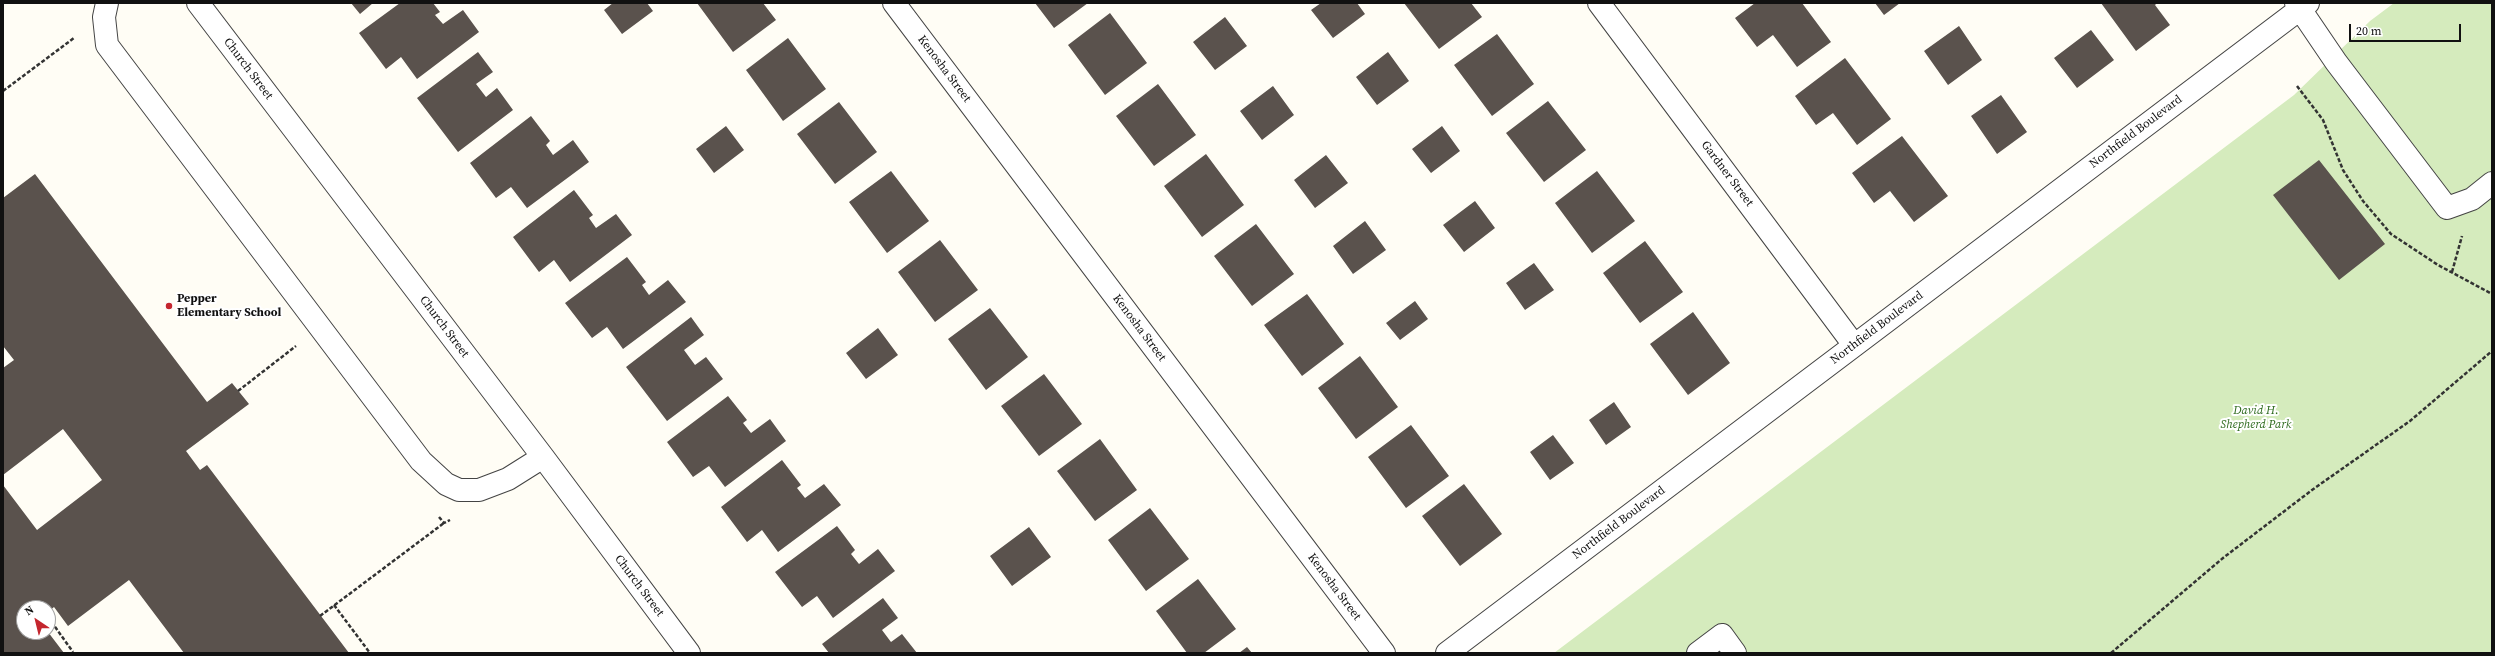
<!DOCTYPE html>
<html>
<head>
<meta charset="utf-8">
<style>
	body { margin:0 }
	#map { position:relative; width:2495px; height:656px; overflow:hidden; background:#fffdf5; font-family:"Source Serif 4",serif }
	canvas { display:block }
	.frame { position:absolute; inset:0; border:4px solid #111; pointer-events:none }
	.north { position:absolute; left:16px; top:600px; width:40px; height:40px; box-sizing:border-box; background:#fff; border:1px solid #a0a0a0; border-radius:50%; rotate:325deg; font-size:11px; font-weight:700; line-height:16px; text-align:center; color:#111 }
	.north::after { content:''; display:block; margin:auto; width:14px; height:18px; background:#c4262e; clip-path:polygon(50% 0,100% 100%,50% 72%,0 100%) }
	.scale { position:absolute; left:2349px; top:24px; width:112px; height:18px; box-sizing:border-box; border:2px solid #111; border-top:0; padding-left:5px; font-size:12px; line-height:14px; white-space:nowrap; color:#111; -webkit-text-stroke:3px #fff; paint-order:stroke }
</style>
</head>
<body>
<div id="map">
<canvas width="2495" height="656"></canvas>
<div class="frame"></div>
<div class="north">N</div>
<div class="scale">20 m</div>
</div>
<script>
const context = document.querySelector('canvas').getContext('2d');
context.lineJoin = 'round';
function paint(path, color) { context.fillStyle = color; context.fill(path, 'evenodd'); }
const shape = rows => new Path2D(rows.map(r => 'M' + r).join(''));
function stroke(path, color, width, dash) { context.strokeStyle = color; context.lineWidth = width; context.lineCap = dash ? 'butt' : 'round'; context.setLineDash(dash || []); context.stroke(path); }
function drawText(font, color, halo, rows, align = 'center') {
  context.font = font + ' "Source Serif 4",serif'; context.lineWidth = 4; context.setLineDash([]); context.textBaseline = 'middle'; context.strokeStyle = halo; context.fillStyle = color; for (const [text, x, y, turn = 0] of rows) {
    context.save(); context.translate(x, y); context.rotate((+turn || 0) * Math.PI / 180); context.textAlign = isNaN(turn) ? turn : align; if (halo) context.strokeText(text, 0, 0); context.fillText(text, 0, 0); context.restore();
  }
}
paint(shape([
	[2394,3,2492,3,2492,653,1554,653,2294,95,2370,21]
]), '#d5ebbd');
paint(shape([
	[351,3,373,3,360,14],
	[400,3,433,3,440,12,435,15,443,24,463,10,479,32,417,79,401,57,386,69,359,33],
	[613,3,647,3,653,11,622,34,604,10],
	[697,3,763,3,776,20,733,52],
	[1035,3,1088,3,1054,28],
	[1321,3,1357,3,1365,14,1333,38,1311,10],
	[1404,3,1471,3,1482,17,1439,49],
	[1755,3,1802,3,1831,42,1797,67,1773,35,1757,47,1735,18],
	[1875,3,1900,3,1884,15],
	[2101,3,2157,3,2155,5,2170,25,2136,51],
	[1110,13,1147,63,1105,95,1068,45],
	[1225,17,1247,46,1215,70,1193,42],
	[1959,26,1982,60,1948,85,1924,51],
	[2091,30,2114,60,2077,88,2054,58],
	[1497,34,1534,84,1492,116,1454,65],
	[788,38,826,89,783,121,746,70],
	[478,52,493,72,476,84,486,97,497,88,513,110,458,152,417,98],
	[1388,52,1409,81,1377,105,1356,77],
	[1845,58,1891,119,1857,145,1833,113,1816,125,1795,96],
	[1158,84,1196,135,1154,166,1116,116],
	[1273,86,1294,115,1262,140,1240,111],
	[2001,95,2027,132,1997,154,1971,116],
	[1548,101,1586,150,1544,182,1506,133],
	[839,102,877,152,835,184,797,134],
	[531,116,550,141,546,145,553,155,573,140,589,162,527,208,511,187,496,198,470,163],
	[726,126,744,150,714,173,696,149],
	[1442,126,1460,151,1431,173,1412,149],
	[1902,136,1948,196,1914,222,1890,191,1874,203,1852,173],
	[1206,154,1244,205,1202,237,1164,186],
	[1326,155,1348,183,1315,208,1294,180],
	[2319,160,2385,244,2339,280,2273,195],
	[891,171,929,221,887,253,849,202],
	[1597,171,1635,221,1592,253,1555,203],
	[35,174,207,402,232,383,249,404,186,451,200,470,207,465,349,653,184,653,129,580,68,626,54,607,48,612,48,608,24,608,24,632,48,632,64,653,3,653,3,485,37,530,102,480,63,429,3,475,3,368,14,360,3,346,3,198],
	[574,190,593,215,589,218,596,228,616,214,632,235,570,282,554,260,539,272,513,237],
	[1475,201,1495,228,1464,252,1443,225],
	[1365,221,1386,250,1353,274,1333,246],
	[1256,224,1294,274,1252,306,1214,256],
	[940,240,978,290,935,322,898,272],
	[1645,241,1683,292,1640,323,1603,273],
	[627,257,646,282,642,285,649,295,668,280,686,302,623,349,607,327,592,338,565,303],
	[1534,263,1554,290,1525,310,1506,283],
	[1307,294,1344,344,1302,376,1264,325],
	[1415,301,1428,319,1400,340,1386,323],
	[990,308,1028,357,986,390,948,339],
	[1693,312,1730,363,1688,395,1650,344],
	[691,317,704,335,684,350,695,365,706,357,723,379,667,421,626,367],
	[878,328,898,355,866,379,846,353],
	[1360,356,1398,407,1356,439,1318,388],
	[1044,374,1082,424,1039,456,1001,406],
	[728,396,747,420,743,423,751,433,770,419,786,441,725,487,709,466,693,477,667,442],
	[1614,402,1631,427,1606,445,1589,420],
	[1411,425,1449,476,1406,508,1368,457],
	[1553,435,1574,463,1550,480,1530,452],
	[1100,439,1137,490,1095,521,1057,471],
	[782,460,801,485,797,488,805,498,824,484,841,505,778,552,762,530,747,542,721,507],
	[1464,484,1502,534,1460,566,1422,516],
	[1150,508,1189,559,1146,591,1108,540],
	[837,526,855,550,851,554,859,564,878,549,895,571,833,618,817,596,802,607,775,572],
	[1029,527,1051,557,1012,586,990,556],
	[1198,579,1236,629,1204,653,1187,653,1156,611],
	[883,598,898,618,882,630,891,642,902,634,917,653,829,653,822,644],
	[1247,647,1252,653,1239,653]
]), '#5a524d');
const minor = shape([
	[107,3,104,17,107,45,421,461,446,484,459,490,479,490,508,479,543,457],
	[198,3,543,457,689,653],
	[894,3,1384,653],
	[1599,3,1854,345],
	[2296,3,2336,62,2447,208,2472,199,2492,183],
	[1447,653,2308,3],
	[1698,653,1722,635,1735,653]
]);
stroke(minor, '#444', 24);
stroke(shape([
	[2297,86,2323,120,2343,170,2363,201,2391,234,2438,265,2492,294],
	[3,91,74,38],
	[2452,272,2462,236],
	[238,391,296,346],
	[439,517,444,523,450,520],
	[334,605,370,653],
	[320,616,444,523],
	[48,617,73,652],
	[2111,653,2223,558,2312,490,2410,421,2492,351]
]), '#333', 2.5, [4, 2]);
stroke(minor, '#fff', 22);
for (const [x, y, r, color] of [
	[169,306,4,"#c4262e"]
]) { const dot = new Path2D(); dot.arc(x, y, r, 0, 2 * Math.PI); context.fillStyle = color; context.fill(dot); stroke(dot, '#fff', 1.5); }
drawText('12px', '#111', '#fff', [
	["Church Street",248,69,53],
	["Kenosha Street",944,69,53],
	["Northfield Boulevard",2136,132,-37],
	["Gardner Street",1727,174,53],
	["Church Street",444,327,53],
	["Kenosha Street",1139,328,53],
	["Northfield Boulevard",1877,328,-37],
	["Northfield Boulevard",1619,523,-37],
	["Church Street",639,586,53],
	["Kenosha Street",1334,587,53]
]);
drawText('bold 12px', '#111', '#fff', [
	["Pepper",177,299],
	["Elementary School",177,313]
], 'left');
drawText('italic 12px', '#2f6b1f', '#fff', [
	["David H.",2256,411],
	["Shepherd Park",2256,425]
]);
</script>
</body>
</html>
